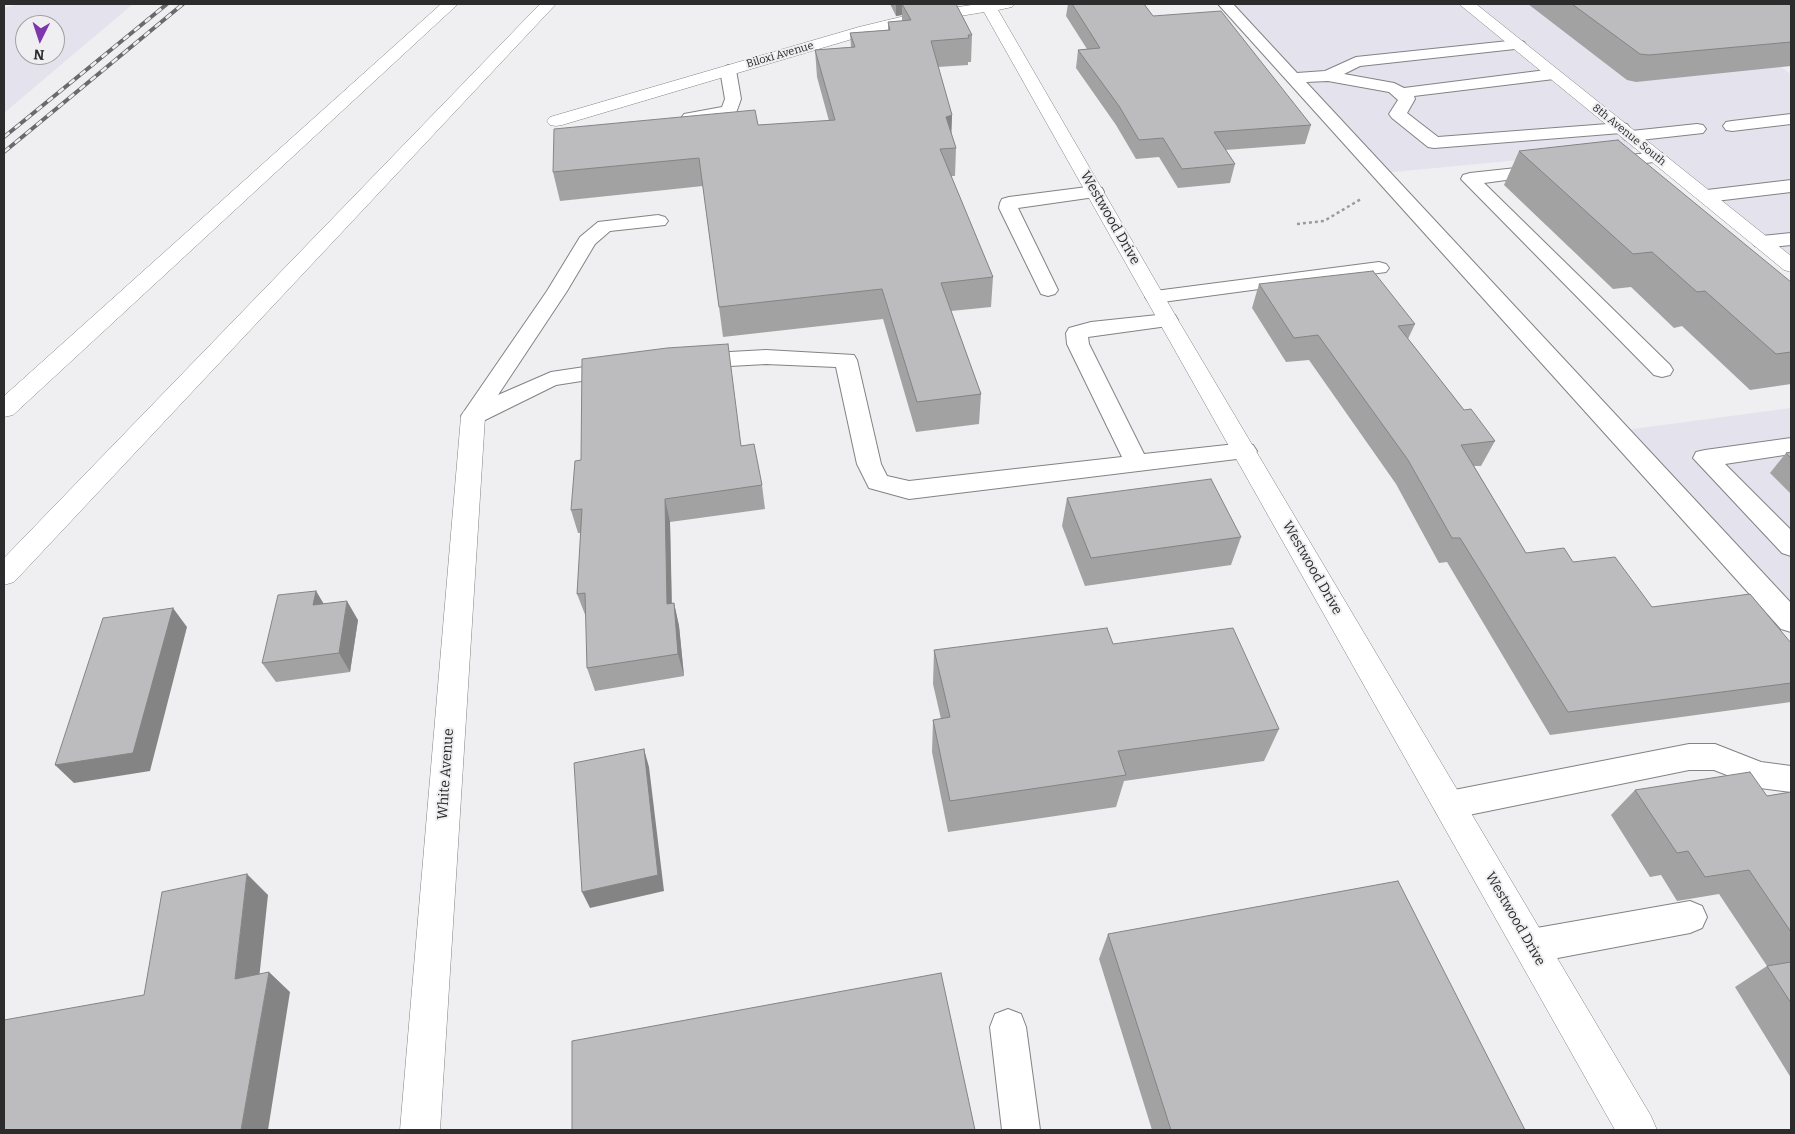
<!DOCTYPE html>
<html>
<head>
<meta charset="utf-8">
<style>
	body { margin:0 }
	#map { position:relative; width:1795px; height:1134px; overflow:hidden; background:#efeef1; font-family:Bitter,serif }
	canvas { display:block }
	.frame { position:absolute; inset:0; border:5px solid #2c2c2d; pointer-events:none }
	.north { position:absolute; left:15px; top:15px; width:50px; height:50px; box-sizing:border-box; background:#efeef1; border:1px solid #a1a0a3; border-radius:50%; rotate:184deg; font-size:14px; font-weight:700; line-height:20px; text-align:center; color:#2c2c2d }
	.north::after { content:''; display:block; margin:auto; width:18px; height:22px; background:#7e37aa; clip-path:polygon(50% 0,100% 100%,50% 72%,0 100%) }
</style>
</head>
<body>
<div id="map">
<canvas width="1795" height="1134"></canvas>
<div class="frame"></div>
<div class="north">N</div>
</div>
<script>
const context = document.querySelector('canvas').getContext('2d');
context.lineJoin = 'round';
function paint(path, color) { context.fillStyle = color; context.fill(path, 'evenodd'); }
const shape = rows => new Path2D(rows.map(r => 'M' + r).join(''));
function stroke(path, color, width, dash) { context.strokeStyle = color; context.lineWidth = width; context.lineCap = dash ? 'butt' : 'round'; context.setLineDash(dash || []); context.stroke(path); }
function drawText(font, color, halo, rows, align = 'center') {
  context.font = font + ' Bitter,serif'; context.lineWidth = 4; context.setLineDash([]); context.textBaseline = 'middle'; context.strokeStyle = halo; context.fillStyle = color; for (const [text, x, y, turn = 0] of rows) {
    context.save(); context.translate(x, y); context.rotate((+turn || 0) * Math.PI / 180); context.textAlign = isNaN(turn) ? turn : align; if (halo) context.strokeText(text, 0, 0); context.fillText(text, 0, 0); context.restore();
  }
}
paint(shape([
	[18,4,133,4,4,113,4,8],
	[25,25,55,25,55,55,25,55],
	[1225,4,1690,4,1791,74,1791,266,1646,148,1383,173],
	[1791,408,1791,621,1618,431]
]), '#e4e3ed');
const lane = shape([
	[1218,4,1233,4,1297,73,1325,71,1356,57,1518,40,1524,42,1526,45,1524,48,1360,66,1344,74,1394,83,1404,88,1554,69,1562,74,1554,79,1414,96,1415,99,1407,113,1438,137,1621,123,1627,124,1630,128,1627,132,1621,133,1434,148,1428,147,1392,118,1389,114,1398,100,1389,92,1328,81,1306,82,1791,603,1791,632,1781,629,1218,4],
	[728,65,736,70,741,99,736,113,731,118,725,119,690,123,684,122,681,118,684,114,722,107,725,99,720,70,728,65],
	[1791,114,1791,124,1732,131,1726,130,1723,126,1726,122,1732,121,1791,114],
	[1697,124,1703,125,1706,129,1703,133,1631,141,1625,140,1622,136,1625,132,1631,131,1697,124],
	[1656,152,1662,153,1665,157,1662,161,1605,168,1599,167,1596,163,1599,159,1605,158,1656,152],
	[1544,165,1550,166,1553,170,1550,174,1484,183,1670,365,1673,370,1670,375,1662,377,1654,375,1461,179,1463,175,1470,173,1544,165],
	[1791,180,1791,192,1707,202,1700,200,1698,196,1700,192,1707,190,1791,180],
	[1095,186,1102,188,1104,192,1102,196,1018,208,1058,290,1055,294,1048,296,1041,294,999,208,1000,203,1002,199,1009,197,1095,186],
	[658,215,665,217,668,221,665,225,610,231,595,244,567,291,498,395,551,372,618,362,626,364,629,369,626,374,556,385,481,422,473,425,465,422,461,416,547,291,580,237,598,222,658,215],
	[1791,233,1791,245,1762,248,1755,246,1752,242,1755,238,1762,236,1791,233],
	[1379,262,1386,264,1389,268,1386,272,1155,303,1148,301,1145,297,1148,293,1155,291,1379,262],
	[1167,314,1175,315,1178,320,1175,325,1088,337,1089,344,1144,454,1245,443,1253,445,1257,451,1253,457,909,499,869,488,857,464,836,367,766,364,694,368,686,366,683,361,686,356,694,354,766,350,854,355,857,360,881,464,887,476,909,481,1122,457,1067,344,1066,333,1069,328,1091,322,1167,314],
	[1791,438,1791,454,1725,464,1791,530,1791,556,1782,553,1693,458,1696,452,1705,450,1791,438],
	[1689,744,1715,744,1761,762,1791,766,1791,792,1760,788,1714,770,1689,770,1449,819,1438,815,1433,805,1438,795,1449,791,1689,744],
	[1690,901,1702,906,1707,917,1702,928,1690,933,1531,963,1519,958,1514,946,1519,934,1531,929,1690,901],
	[1008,1009,1021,1014,1026,1027,1040,1130,1002,1130,990,1027,995,1014,1008,1009]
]);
const street = shape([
	[978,4,1014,4,1012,7,998,10,1178,320,1651,1116,1657,1130,1615,1130,984,12,913,24,869,34,562,125,556,126,550,125,547,121,550,117,859,27,913,14,978,4],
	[473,409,482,411,485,417,440,1130,400,1130,461,417,464,411,473,409]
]);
const primary = shape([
	[1459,4,1476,4,1791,256,1791,272,1784,270,1459,4]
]);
const highway = shape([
	[441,4,458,4,13,415,4,417,4,396,441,4],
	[540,4,556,4,14,582,4,585,4,558,540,4]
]);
stroke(lane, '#838285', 2);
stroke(street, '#838285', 1);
stroke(primary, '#838285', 1);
stroke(highway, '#838285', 1);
stroke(shape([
	[1297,224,1324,221,1361,199]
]), '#9b9a9c', 2.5, [3, 3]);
paint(lane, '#fff');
paint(street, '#fff');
paint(primary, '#fff');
paint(highway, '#fff');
const rail = shape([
	[4,137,167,4],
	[4,152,183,4]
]);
stroke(rail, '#6a6a6c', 4);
stroke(rail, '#efeef1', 2.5, [7]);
paint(shape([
	[890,4,956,4,972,35,971,62,968,62,968,65,938,67,952,115,951,132,956,148,955,176,951,176,993,277,991,307,951,311,981,394,979,424,916,432,883,319,723,337,703,186,560,201,553,172,758,125,829,121,817,77,815,50,851,47,850,33,888,30,888,22,902,21,902,15,896,16],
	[1068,4,1144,4,1153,16,1311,125,1305,144,1225,150,1235,164,1230,183,1178,188,1159,157,1136,159,1116,125,1076,68,1078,50,1087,49,1066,16],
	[1528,4,1791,4,1791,66,1636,82,1627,80],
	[1519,151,1791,282,1791,384,1750,390,1682,326,1674,328,1631,287,1613,289,1504,185],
	[1259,284,1415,324,1408,339,1464,410,1495,441,1481,466,1474,466,1526,553,1573,562,1652,607,1791,643,1791,702,1550,735,1447,562,1439,563,1396,484,1309,360,1286,362,1252,308],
	[741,446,762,485,765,509,670,522,672,603,674,603,679,626,684,676,595,691,587,668,586,617,577,594,581,533,578,533,571,510],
	[1791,452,1791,494,1770,473,1786,453],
	[1067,498,1241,537,1231,565,1085,586,1062,526],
	[316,591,324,604,358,620,350,672,276,682,262,663],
	[1113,644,1279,729,1264,761,1124,781,1116,807,948,832,932,752,933,720,941,719,933,684,934,650],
	[1635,790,1767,796,1791,792,1791,1078,1735,987,1767,966,1719,894,1677,901,1661,875,1650,877,1611,815],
	[1108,934,1525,1130,1152,1130,1099,959]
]), '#a2a2a3');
paint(shape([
	[896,4,902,4,902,15,896,16],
	[952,115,951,144,946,117],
	[665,499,670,522,672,627,667,604],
	[316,591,327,610,313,605],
	[347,601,358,620,350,672,339,653],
	[674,603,679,626,684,676,678,654],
	[173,608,187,627,150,771,74,783,55,765],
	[644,749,649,767,664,891,590,908,582,892],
	[247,874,268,895,257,998,235,979],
	[269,972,290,992,268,1130,241,1130]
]), '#848485');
const building = shape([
	[902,4,956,4,972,35,968,35,969,38,931,41,952,115,946,117,956,148,940,149,993,277,941,283,981,394,917,402,882,289,719,307,699,158,553,172,554,129,755,110,758,125,835,120,815,50,855,47,850,33,890,30,888,22,911,20,902,4],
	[1072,4,1144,4,1153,16,1221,11,1311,125,1214,132,1235,164,1182,169,1163,138,1139,140,1119,106,1078,50,1100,48,1072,4],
	[1572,4,1791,4,1791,42,1649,55,1640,54,1572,4],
	[1618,140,1791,282,1791,352,1776,354,1705,291,1697,292,1652,252,1633,254,1519,151,1618,140],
	[1373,271,1415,324,1398,326,1464,410,1471,409,1495,441,1461,445,1526,553,1564,548,1573,562,1615,557,1652,607,1750,594,1791,643,1791,683,1568,712,1460,538,1452,538,1408,460,1318,335,1294,338,1259,284,1373,271],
	[728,344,741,446,754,444,762,485,665,499,667,604,674,603,678,654,587,668,585,593,577,594,582,509,571,510,575,461,581,460,582,359,667,348,728,344],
	[1791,452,1791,458,1786,453,1791,452],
	[1211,479,1241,537,1091,558,1067,498,1211,479],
	[316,591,313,605,347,601,339,653,262,663,278,595,316,591],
	[173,608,133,753,55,765,103,618,173,608],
	[1107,628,1113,644,1233,628,1279,729,1118,751,1126,775,950,801,933,720,950,717,934,650,1107,628],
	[644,749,658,875,582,892,574,763,644,749],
	[1750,772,1767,796,1791,792,1791,932,1749,870,1705,877,1688,851,1677,853,1635,790,1750,772],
	[247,874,235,979,269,972,241,1130,4,1130,4,1020,144,995,162,892,247,874],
	[1398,881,1525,1130,1171,1130,1108,934,1398,881],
	[1791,962,1791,1003,1767,966,1791,962],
	[941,973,975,1130,572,1130,572,1041,941,973]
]);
paint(building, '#bcbcbe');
stroke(building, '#848485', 1);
drawText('11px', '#2c2c2d', '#efeef1', [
	["Biloxi Avenue",780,55,-16],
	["8th Avenue South",1629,135,39]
]);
drawText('14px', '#2c2c2d', '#efeef1', [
	["Westwood Drive",1110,218,60],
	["Westwood Drive",1312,568,60],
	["White Avenue",446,774,-86],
	["Westwood Drive",1515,919,60]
]);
</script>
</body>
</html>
